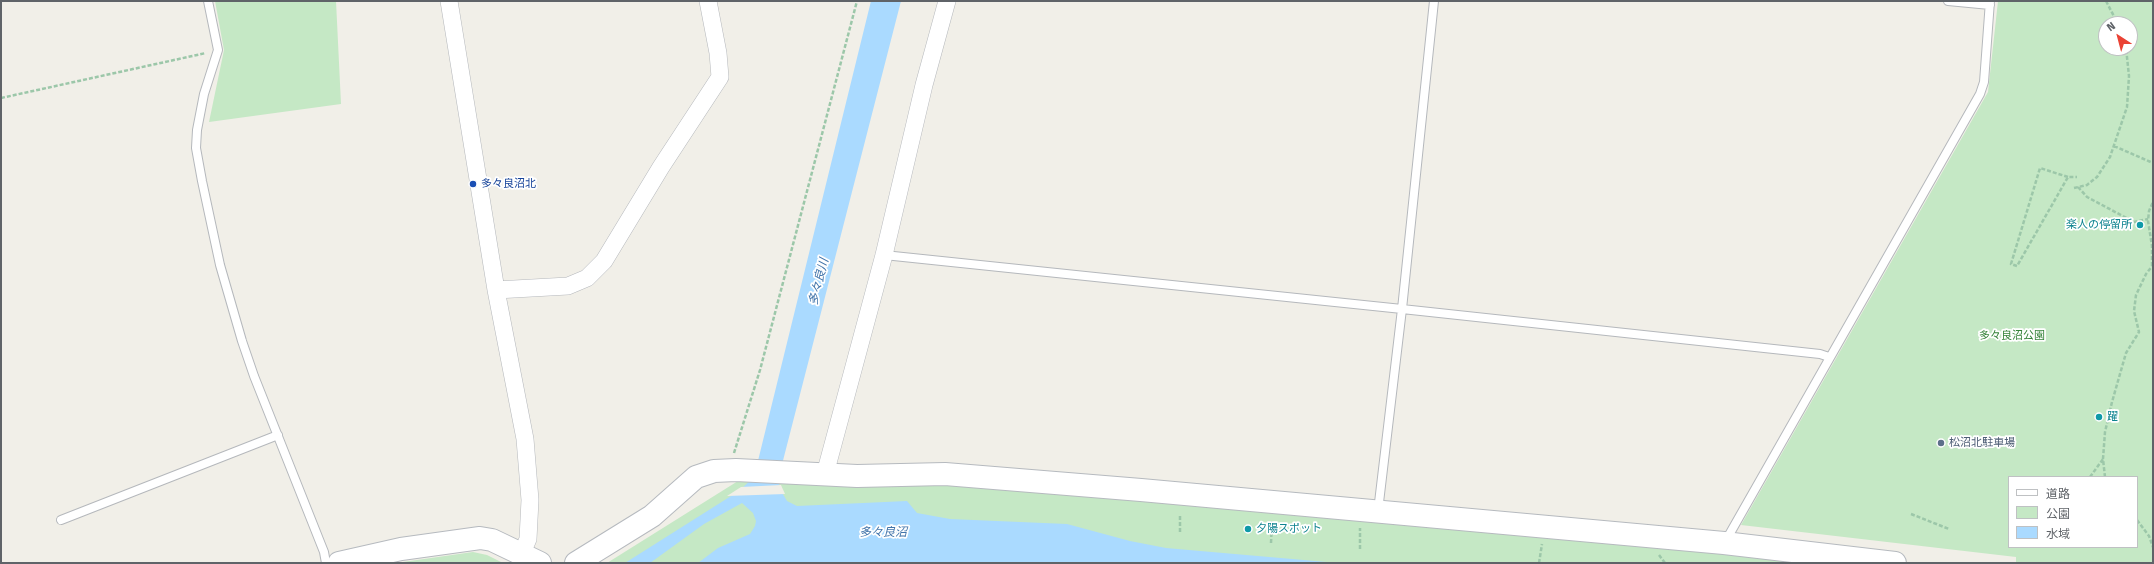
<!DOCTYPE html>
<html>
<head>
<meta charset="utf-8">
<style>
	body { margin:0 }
	#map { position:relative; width:2154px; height:564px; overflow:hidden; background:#f1efe8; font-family:"Fira Sans","Noto Sans JP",sans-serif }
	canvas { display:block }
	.frame { position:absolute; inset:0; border:2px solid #5f6368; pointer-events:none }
	.legend { position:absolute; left:2008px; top:476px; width:130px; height:72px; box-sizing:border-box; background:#fff; border:1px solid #bfc1c3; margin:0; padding:5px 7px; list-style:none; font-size:12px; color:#5f6368 }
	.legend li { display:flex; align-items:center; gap:8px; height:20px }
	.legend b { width:20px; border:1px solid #bfc1c3 }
	.north { position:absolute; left:2098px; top:16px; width:40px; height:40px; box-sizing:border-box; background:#fff; border:1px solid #bfc1c3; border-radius:50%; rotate:324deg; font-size:11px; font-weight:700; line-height:16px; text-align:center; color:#5f6368 }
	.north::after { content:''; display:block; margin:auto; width:14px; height:18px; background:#ea4335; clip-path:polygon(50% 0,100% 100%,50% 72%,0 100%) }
</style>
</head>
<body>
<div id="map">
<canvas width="2154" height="564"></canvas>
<div class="frame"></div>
<ul class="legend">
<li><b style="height:5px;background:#fff"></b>道路</li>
<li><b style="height:11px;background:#c5e8c5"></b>公園</li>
<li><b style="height:11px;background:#aadaff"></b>水域</li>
</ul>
<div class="north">N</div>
</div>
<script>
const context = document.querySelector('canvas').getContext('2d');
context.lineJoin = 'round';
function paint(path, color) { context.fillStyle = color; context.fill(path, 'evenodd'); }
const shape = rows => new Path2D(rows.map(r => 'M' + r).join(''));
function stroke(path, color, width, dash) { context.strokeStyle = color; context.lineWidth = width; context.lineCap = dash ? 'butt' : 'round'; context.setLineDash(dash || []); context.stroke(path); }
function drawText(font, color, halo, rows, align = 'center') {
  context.font = font + ' "Fira Sans","Noto Sans JP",sans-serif'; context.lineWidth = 3.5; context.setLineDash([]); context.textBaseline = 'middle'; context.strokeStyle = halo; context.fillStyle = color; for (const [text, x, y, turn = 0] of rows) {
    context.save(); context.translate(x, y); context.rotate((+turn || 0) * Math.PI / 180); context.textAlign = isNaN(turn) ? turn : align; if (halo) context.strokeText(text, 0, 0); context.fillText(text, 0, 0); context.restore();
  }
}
paint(shape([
	[215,1,336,1,341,104,209,122,224,50],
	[1998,1,2153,1,2153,563,2016,563,2016,557,1741,525,1988,92],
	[2106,24,2130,24,2130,48,2106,48],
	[2009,477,2137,477,2137,547,2009,547],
	[738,481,958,484,1806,560,1805,563,607,563],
	[473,552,487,555,503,563,396,563]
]), '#c5e8c5');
paint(shape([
	[871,1,901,1,778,480,781,491,787,501,797,506,907,501,917,513,950,519,1067,524,1130,541,1166,548,1338,563,698,563,718,548,750,534,755,526,756,521,753,513,742,503,704,524,650,563,625,563,739,491,754,477]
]), '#aadaff');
paint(shape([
	[781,485,785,494,727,496,741,487]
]), '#f1efe8');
const lane = shape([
	[208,1,218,50,204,94,197,130,196,148,202,181,220,265,242,341,254,376,324,552,326,563],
	[1948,1,1990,5],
	[884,255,1402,309,1820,354,1829,357],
	[1378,511,1402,309,1434,1],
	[61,520,278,435],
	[1725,542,1980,94,1984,82,1990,1]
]);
const street = shape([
	[449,1,496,290,525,439,530,500,528,539,522,553],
	[496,290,568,286,587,278,604,261,661,167,720,77,718,53,708,1],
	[825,474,884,255,924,85,947,1]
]);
const secondary = shape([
	[339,563,401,549,480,538,492,540,540,563],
	[576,563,652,516,696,477,714,471,736,470,857,476,945,474,1141,490,1724,543,1895,563]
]);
stroke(lane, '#b5b8bc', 10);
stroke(street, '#b5b8bc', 18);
stroke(secondary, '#b6babf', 24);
stroke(shape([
	[2106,1,2118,24],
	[1,98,206,53],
	[2114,146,2153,163],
	[2068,177,2040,168,2011,264,2017,266,2068,177,2077,177],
	[2078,187,2087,197,2134,222,2148,219],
	[2074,188,2087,185,2097,177,2110,157,2127,107,2129,76,2126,48],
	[2152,266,2152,246,2148,221,2149,211,2153,202],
	[734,453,760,370,857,1],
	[2090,477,2103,459],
	[2105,477,2103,459,2105,432,2112,402,2126,353,2139,332,2134,311,2136,295,2146,274,2153,265],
	[1911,514,1949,529],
	[2137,520,2149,536,2153,547],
	[1180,532,1180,514],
	[1271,543,1272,521],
	[2104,548,2104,547],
	[1360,549,1360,528],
	[1659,555,1665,563],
	[1539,563,1542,544]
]), '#9cc7a9', 2.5, [4, 2]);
stroke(lane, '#fff', 8);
stroke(street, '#fff', 17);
stroke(secondary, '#fff', 22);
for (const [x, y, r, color] of [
	[473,184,4,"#1a4fb4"],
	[2140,225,4,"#0f9aa8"],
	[2099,417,4,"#0f9aa8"],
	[1941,443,4,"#5c6f8a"],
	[1248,529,4,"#0f9aa8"]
]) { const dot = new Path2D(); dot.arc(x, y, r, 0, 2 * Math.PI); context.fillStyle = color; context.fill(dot); stroke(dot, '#fff', 1.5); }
drawText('11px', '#164399', '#fff', [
	["多々良沼北",481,184]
], 'left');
drawText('11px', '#0d838f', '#fff', [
	["楽人の停留所",2132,225,"right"],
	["躍",2107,417],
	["夕陽スポット",1256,529]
], 'left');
drawText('11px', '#348238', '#fff', [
	["多々良沼公園",2012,336]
]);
drawText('11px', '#4e5e75', '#fff', [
	["松沼北駐車場",1949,443]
], 'left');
drawText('italic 12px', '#4174aa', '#fff', [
	["多々良川",819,282,-76],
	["多々良沼",883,533]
]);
</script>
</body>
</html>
